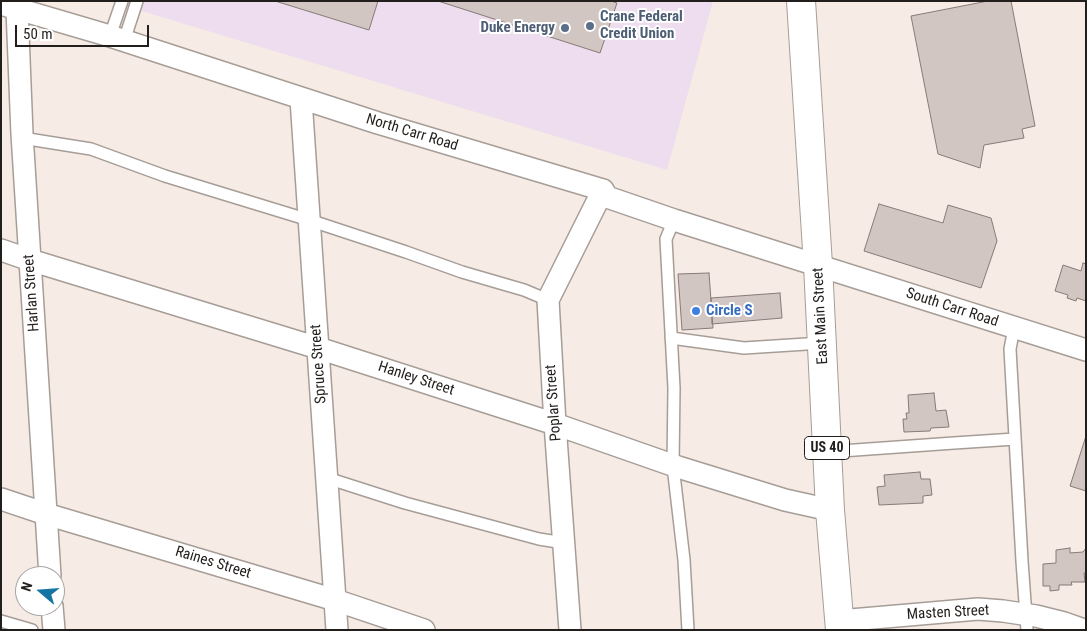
<!DOCTYPE html>
<html>
<head>
<meta charset="utf-8">
<style>
	body { margin:0 }
	#map { position:relative; width:1087px; height:631px; overflow:hidden; background:#f6ebe5; font-family:"Roboto Condensed",sans-serif }
	canvas { display:block }
	.frame { position:absolute; inset:0; border:2px solid #221e1c; pointer-events:none }
	.north { position:absolute; left:15px; top:566px; width:50px; height:50px; box-sizing:border-box; background:#fff; border:1px solid #a7a5a4; border-radius:50%; rotate:288deg; font-size:14px; font-weight:700; line-height:20px; text-align:center; color:#221e1c }
	.north::after { content:''; display:block; margin:auto; width:18px; height:22px; background:#1575a2; clip-path:polygon(50% 0,100% 100%,50% 72%,0 100%) }
	.scale { position:absolute; left:15px; top:25px; width:134px; height:22px; box-sizing:border-box; border:2px solid #221e1c; border-top:0; padding-left:6px; font-size:15px; line-height:18px; white-space:nowrap; color:#221e1c; -webkit-text-stroke:4px #fff; paint-order:stroke }
</style>
</head>
<body>
<div id="map">
<canvas width="1087" height="631"></canvas>
<div class="frame"></div>
<div class="north">N</div>
<div class="scale">50 m</div>
</div>
<script>
const context = document.querySelector('canvas').getContext('2d');
context.lineJoin = 'round';
function paint(path, color) { context.fillStyle = color; context.fill(path, 'evenodd'); }
const shape = rows => new Path2D(rows.map(r => 'M' + r).join(''));
function stroke(path, color, width, dash) { context.strokeStyle = color; context.lineWidth = width; context.lineCap = dash ? 'butt' : 'round'; context.setLineDash(dash || []); context.stroke(path); }
function drawText(font, color, halo, rows, align = 'center') {
  context.font = font + ' "Roboto Condensed",sans-serif'; context.lineWidth = 4; context.setLineDash([]); context.textBaseline = 'middle'; context.strokeStyle = halo; context.fillStyle = color; for (const [text, x, y, turn = 0] of rows) {
    context.save(); context.translate(x, y); context.rotate((+turn || 0) * Math.PI / 180); context.textAlign = isNaN(turn) ? turn : align; if (halo) context.strokeText(text, 0, 0); context.fillText(text, 0, 0); context.restore();
  }
}
paint(shape([
	[109,1,713,1,667,170]
]), '#ede');
const building = shape([
	[275,1,378,1,369,30,275,1],
	[438,1,611,1,617,3,600,53,438,1],
	[988,1,1011,1,1035,126,1022,129,1024,138,984,145,980,168,938,154,911,16,988,1],
	[879,204,943,223,948,205,991,218,997,241,981,288,864,251,879,204],
	[1083,263,1086,264,1086,301,1077,298,1076,301,1067,298,1068,295,1055,291,1063,265,1081,271,1083,263],
	[709,273,713,328,682,330,678,274,709,273],
	[780,293,782,318,712,324,711,298,780,293],
	[934,393,936,411,946,410,949,427,931,428,930,431,904,432,903,419,907,419,906,413,909,413,908,395,934,393],
	[1086,436,1086,491,1070,486,1086,436],
	[920,472,921,479,930,479,932,495,923,496,923,503,879,505,877,487,885,486,884,475,920,472],
	[1070,548,1070,553,1083,552,1086,548,1086,573,1084,573,1085,582,1071,582,1072,585,1059,585,1059,590,1050,591,1050,586,1043,586,1043,564,1056,563,1056,550,1070,548]
]);
paint(building, '#d2c6c2');
stroke(building, '#867b77', 1);
const service = shape([
	[110,36,122,1],
	[124,41,137,1],
	[22,138,91,149,165,176,309,220,406,252,462,272,524,290,548,300],
	[674,220,666,239,674,388,673,466,684,560,688,630],
	[1014,328,1010,349,1022,561,1027,630],
	[671,338,744,348,822,343],
	[827,452,954,443,1015,439],
	[327,478,405,503,539,539,564,543],
	[1,621,32,630]
]);
const minor = shape([
	[1,4,110,36,378,123,603,190,607,197,674,220,1086,350],
	[17,9,22,134,50,576],
	[301,99,337,630],
	[1,250,30,260,318,348,555,424,678,467,785,500,830,510],
	[1,499,46,514,335,600,424,630],
	[52,606,54,630],
	[839,621,978,609,1003,611,1036,616,1064,623,1084,630],
	[570,630,555,424,548,300,603,190]
]);
const primary = shape([
	[801,1,818,265,830,510,840,630]
]);
stroke(service, '#a79d97', 14);
stroke(minor, '#a79d97', 24);
stroke(primary, '#a79d97', 30);
stroke(service, '#fff', 11);
stroke(minor, '#fff', 21);
stroke(primary, '#fff', 28);
for (const [x, y, r, color] of [
	[590,26,5,"#5c6f8a"],
	[565,28,5,"#5c6f8a"],
	[696,311,5,"#3f7fe0"]
]) { const dot = new Path2D(); dot.arc(x, y, r, 0, 2 * Math.PI); context.fillStyle = color; context.fill(dot); stroke(dot, '#fff', 2); }
for (const [x, y, w] of [
	[827,448,45]
]) { const box = new Path2D(); box.roundRect(x - w / 2, y - 11.5, w, 23, 4); context.fillStyle = '#fff'; context.fill(box); stroke(box, '#221e1c', 1); }
drawText('bold 14px', '#221e1c', null, [
	["US 40",827,448]
]);
drawText('bold 15px', '#4e5e75', '#fff', [
	["Crane Federal",600,17],
	["Credit Union",600,34],
	["Duke Energy",555,28,"right"]
], 'left');
drawText('15px', '#221e1c', '#fff', [
	["North Carr Road",412,133,17],
	["Harlan Street",32,293,-94],
	["South Carr Road",952,308,18],
	["East Main Street",821,316,-93],
	["Spruce Street",319,364,-94],
	["Hanley Street",416,379,18],
	["Poplar Street",554,403,-94],
	["Raines Street",213,563,17],
	["Masten Street",948,613,-3]
]);
drawText('bold 15px', '#366cbe', '#fff', [
	["Circle S",706,311]
], 'left');
</script>
</body>
</html>
